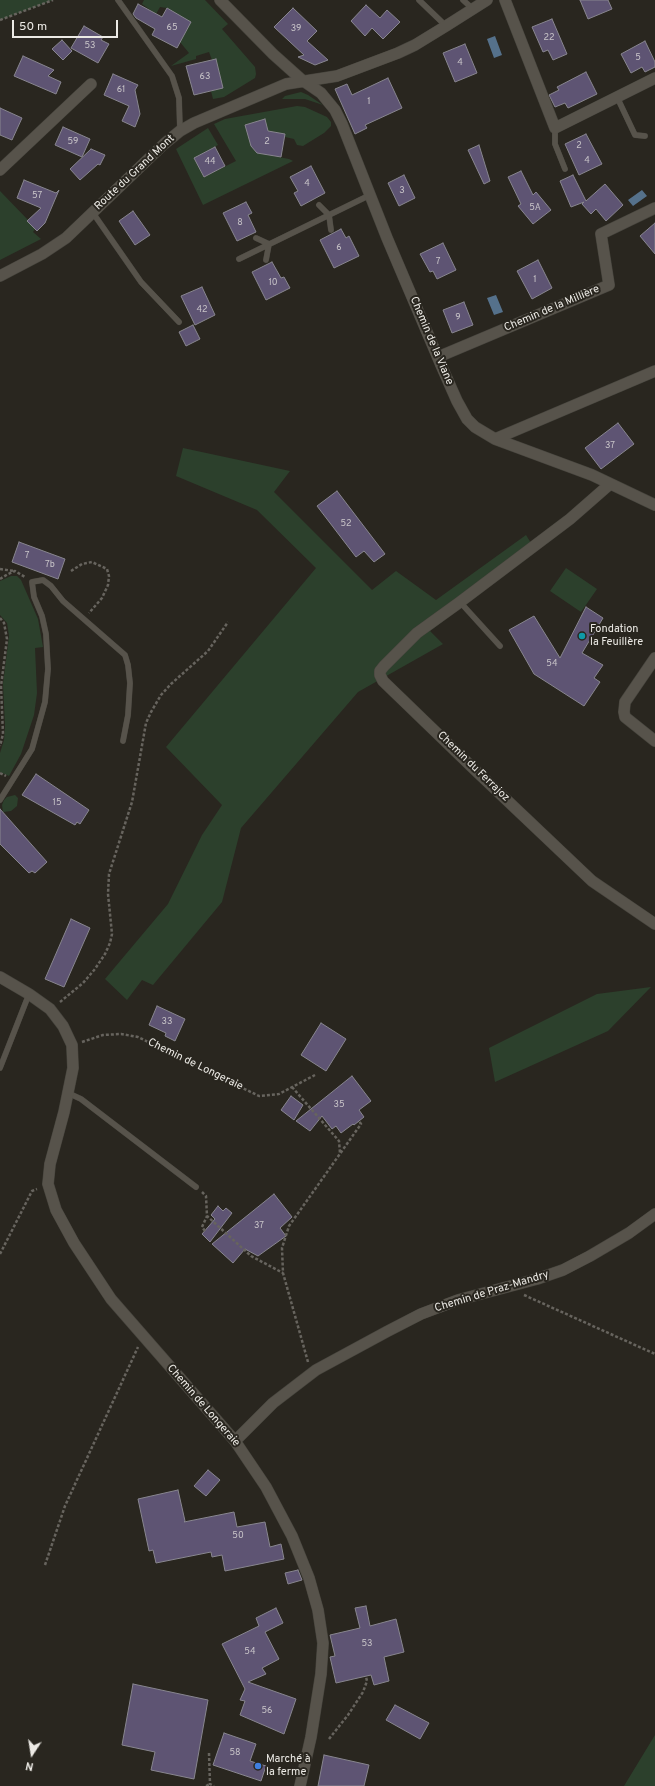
<!DOCTYPE html>
<html>
<head>
<meta charset="utf-8">
<style>
	body { margin:0 }
	#map { position:relative; width:655px; height:1786px; overflow:hidden; background:#29261f; font-family:Overpass,sans-serif }
	canvas { display:block }
	.north { position:absolute; left:12px; top:1734px; width:40px; height:40px; -webkit-text-stroke:3px #29261f; paint-order:stroke; rotate:192deg; font-size:11px; font-weight:700; line-height:16px; text-align:center; color:#eceae5 }
	.north::after { content:''; display:block; margin:auto; width:14px; height:18px; background:#eceae5; clip-path:polygon(50% 0,100% 100%,50% 72%,0 100%) }
	.scale { position:absolute; left:12px; top:20px; width:106px; height:18px; box-sizing:border-box; border:2px solid #eceae5; border-top:0; padding-left:5px; font-size:12px; line-height:14px; white-space:nowrap; color:#eceae5; -webkit-text-stroke:3px #29261f; paint-order:stroke }
</style>
</head>
<body>
<div id="map">
<canvas width="655" height="1786"></canvas>
<div class="north">N</div>
<div class="scale">50 m</div>
</div>
<script>
const context = document.querySelector('canvas').getContext('2d');
context.lineJoin = 'round';
function paint(path, color) { context.fillStyle = color; context.fill(path, 'evenodd'); }
const shape = rows => new Path2D(rows.map(r => 'M' + r).join(''));
function stroke(path, color, width, dash) { context.strokeStyle = color; context.lineWidth = width; context.lineCap = dash ? 'butt' : 'round'; context.setLineDash(dash || []); context.stroke(path); }
function drawText(font, color, halo, rows, align = 'center') {
  context.font = font + ' Overpass,sans-serif'; context.lineWidth = 4; context.setLineDash([]); context.textBaseline = 'middle'; context.strokeStyle = halo; context.fillStyle = color; for (const [text, x, y, turn = 0] of rows) {
    context.save(); context.translate(x, y); context.rotate((+turn || 0) * Math.PI / 180); context.textAlign = isNaN(turn) ? turn : align; if (halo) context.strokeText(text, 0, 0); context.fillText(text, 0, 0); context.restore();
  }
}
paint(shape([
	[0,0,53,0,0,20],
	[144,0,205,0,228,24,222,29,255,67,256,74,255,78,224,97,213,99,211,91,223,88,216,59,212,60,209,52,196,56,196,59,171,66,189,53,180,42,191,22,167,8,160,7,156,14,142,4],
	[301,92,308,95,323,105,305,99,282,99,285,96],
	[297,106,305,107,327,117,331,122,331,126,324,133,303,146,297,145,294,139,285,137,285,134,268,131,265,119,245,125,251,146,257,153,289,159,293,161,203,205,176,149,208,128,218,145,194,158,204,177,236,161,214,124,225,119],
	[0,191,28,220,35,229,33,232,41,239,0,260],
	[183,448,290,471,274,492,372,590,396,571,436,600,526,535,536,551,430,631,443,644,358,692,241,828,222,902,153,985,142,980,127,1000,105,979,168,904,202,835,222,805,166,747,316,568,257,510,176,476],
	[566,568,597,589,581,612,550,591],
	[11,576,17,576,21,580,28,596,38,619,43,647,35,648,37,693,34,715,21,754,9,776,0,772,0,753,4,740,5,726,3,684,9,636,7,623,0,615,0,581],
	[15,795,18,798,17,806,11,811,3,812,2,805,4,800,7,797],
	[651,987,608,1031,495,1082,489,1048,597,994],
	[655,1735,655,1786,624,1786]
]), '#2c402c');
paint(shape([
	[495,36,502,55,494,58,487,39],
	[642,190,647,196,633,206,628,200],
	[496,295,503,312,494,315,487,298]
]), '#55718b');
const building = shape([
	[580,0,608,0,612,9,588,19,580,0],
	[138,4,162,17,167,8,191,22,177,48,152,35,155,29,136,18,133,14,138,4],
	[366,5,380,18,387,10,400,22,383,39,372,28,365,36,351,21,366,5],
	[293,8,317,31,307,41,328,60,315,65,298,57,304,55,274,27,293,8],
	[552,19,567,54,553,60,548,50,543,52,532,27,552,19],
	[84,26,103,37,101,40,109,44,98,63,71,48,84,26],
	[62,40,72,51,63,60,52,49,62,40],
	[645,41,655,62,655,67,645,72,642,67,631,73,621,54,645,41],
	[465,44,477,73,455,82,443,53,465,44],
	[23,56,54,70,48,76,61,82,56,94,14,76,23,56],
	[216,59,223,88,194,95,186,66,216,59],
	[586,72,597,94,568,108,565,103,555,107,549,95,559,90,557,87,586,72],
	[113,74,138,85,135,90,140,114,135,127,122,121,129,106,104,95,113,74],
	[388,78,402,108,365,125,367,128,355,134,335,89,347,84,352,95,388,78],
	[0,108,22,118,12,140,0,135,0,108],
	[265,119,268,131,285,134,281,157,257,153,251,146,245,125,265,119],
	[63,127,90,139,82,157,55,145,63,127],
	[586,134,602,164,579,175,565,144,586,134],
	[479,145,490,181,484,184,468,150,479,145],
	[215,147,225,166,204,177,194,158,215,147],
	[91,149,105,155,100,165,98,164,80,180,70,169,91,149],
	[311,166,325,193,301,206,294,193,298,191,290,177,311,166],
	[521,171,533,195,536,192,551,210,533,224,518,206,521,204,508,177,521,171],
	[404,175,415,198,399,206,388,183,404,175],
	[573,175,586,201,605,184,623,205,606,221,596,209,591,214,582,204,584,202,571,207,560,181,573,175],
	[24,180,56,193,59,190,45,223,37,231,27,221,41,208,17,198,24,180],
	[246,202,252,213,248,215,256,232,237,241,223,213,246,202],
	[133,211,150,235,135,245,119,221,133,211],
	[655,223,655,254,640,236,655,223],
	[341,229,346,238,349,236,359,256,334,268,320,240,341,229],
	[443,243,456,270,437,279,433,271,430,272,420,254,443,243],
	[538,260,552,288,532,299,517,271,538,260],
	[272,262,281,278,284,277,290,288,266,300,252,272,272,262],
	[202,287,215,315,195,325,181,296,202,287],
	[464,302,473,325,452,333,443,310,464,302],
	[193,325,200,339,186,346,179,332,193,325],
	[618,423,634,444,601,469,585,448,618,423],
	[337,491,385,554,374,562,364,551,356,557,317,506,337,491],
	[19,542,65,559,58,579,12,562,19,542],
	[586,607,603,618,582,653,603,665,594,678,600,682,584,706,534,674,509,630,534,616,560,658,586,607],
	[36,774,89,810,80,824,77,822,75,825,22,795,36,774],
	[0,809,47,862,35,873,32,871,29,873,0,844,0,809],
	[71,919,90,928,64,987,45,979,71,919],
	[157,1006,185,1019,175,1041,165,1036,166,1033,149,1025,157,1006],
	[321,1023,346,1039,326,1071,301,1055,321,1023],
	[352,1076,371,1101,359,1110,364,1117,354,1125,353,1124,341,1133,336,1126,332,1129,322,1116,310,1131,296,1121,352,1076],
	[291,1096,303,1105,294,1120,281,1110,291,1096],
	[274,1194,292,1217,280,1228,286,1236,258,1256,245,1249,233,1263,212,1244,274,1194],
	[218,1206,223,1211,226,1208,232,1213,210,1242,202,1234,215,1219,211,1215,218,1206],
	[208,1470,220,1480,206,1496,194,1486,208,1470],
	[178,1490,185,1521,184,1522,234,1512,237,1527,265,1522,270,1547,281,1544,284,1559,225,1571,222,1555,212,1557,211,1552,156,1563,153,1550,149,1551,138,1499,178,1490],
	[298,1570,302,1580,288,1584,285,1573,298,1570],
	[366,1606,370,1626,396,1619,404,1652,384,1657,389,1681,374,1685,371,1675,336,1683,330,1657,335,1656,330,1635,360,1628,355,1608,366,1606],
	[276,1608,283,1623,265,1632,279,1659,262,1668,266,1674,248,1682,296,1699,284,1734,240,1715,245,1701,240,1700,245,1689,222,1644,259,1626,256,1618,276,1608],
	[133,1684,208,1700,194,1779,151,1770,155,1752,122,1745,133,1684],
	[395,1705,429,1723,420,1739,386,1720,395,1705],
	[224,1733,256,1744,250,1761,266,1766,261,1781,213,1765,224,1733],
	[324,1755,369,1765,364,1786,318,1786,324,1755]
]);
paint(building, '#5e5473');
stroke(building, '#88868f', 1);
const service = shape([
	[118,0,172,76,179,98,180,131],
	[419,0,446,26],
	[463,0,473,9],
	[617,97,635,135,645,136],
	[555,128,555,144,565,169],
	[319,205,329,215,331,230],
	[93,213,141,282,179,322],
	[256,238,269,244,266,260],
	[239,259,370,195],
	[460,602,500,646],
	[0,800,32,749,45,702,48,669,46,634,42,616,34,597,32,582,43,580,51,586,63,601,125,655,128,665,130,683,128,715,123,741],
	[0,1068,29,994],
	[68,1093,81,1099,196,1187]
]);
const minor = shape([
	[220,0,273,54,302,80,321,93,335,110,342,124,387,238,441,365,457,401,467,419,475,427,495,439,592,475,655,505],
	[505,0,555,128,655,78],
	[0,170,91,84],
	[0,276,42,254,66,238,164,144,180,131,194,123,286,84,337,76,398,53,415,45,446,26,487,0],
	[438,357,609,285,601,234,655,208],
	[495,439,655,371],
	[610,484,570,519,460,602,417,633,384,666,380,671,380,675,383,681,474,769,592,881,655,924],
	[655,658,625,702,624,712,625,717,655,741],
	[0,977,29,994,50,1009,63,1026,72,1045,73,1068,64,1112,50,1164,48,1184,56,1210,74,1243,111,1299,235,1441,266,1487,292,1536,309,1578,318,1610,323,1643,321,1674,311,1737,300,1786],
	[235,1441,273,1403,316,1370,388,1331,421,1314,458,1300,537,1279,563,1270,590,1256,629,1233,655,1214]
]);
stroke(service, '#46443d', 6);
stroke(minor, '#46443d', 12);
stroke(shape([
	[0,20,53,0],
	[0,569,14,571],
	[71,571,82,564,92,562,107,569,109,576,108,585,102,598,89,613],
	[0,579,8,574,15,571,25,577],
	[0,618,4,623,7,639,1,686,3,734,0,746],
	[0,773,6,776],
	[60,1002,83,983,95,969,105,954,110,943,112,934,108,894,109,874,132,802,146,723,151,712,161,695,171,684,208,651,228,622],
	[82,1042,103,1035,121,1034,138,1037,259,1096,279,1094,315,1075],
	[292,1087,339,1141,340,1153],
	[202,1192,206,1196,207,1216,251,1256,283,1273],
	[205,1231,202,1227,207,1216],
	[0,1254,32,1191,37,1189],
	[524,1295,655,1354],
	[308,1362,283,1273,282,1248,289,1226,361,1124,359,1121],
	[45,1565,65,1506,138,1347],
	[329,1739,348,1715,363,1692,367,1681,366,1677],
	[209,1753,210,1784,214,1786],
	[206,1786,210,1784]
]), '#67645e', 2.5, [3, 2]);
stroke(service, '#57534b', 5.5);
stroke(minor, '#57534b', 11);
for (const [x, y, r, color] of [
	[582,636,4,"#0f9aa8"],
	[258,1766,4,"#3f7fe0"]
]) { const dot = new Path2D(); dot.arc(x, y, r, 0, 2 * Math.PI); context.fillStyle = color; context.fill(dot); stroke(dot, '#29261f', 1.5); }
drawText('9px', '#c8c4c8', null, [
	["65",172,28],
	["39",296,29],
	["22",549,38],
	["53",90,46],
	["5",638,58],
	["4",460,63],
	["63",205,77],
	["61",121,90],
	["1",369,102],
	["59",73,142],
	["2",267,142],
	["2",579,146],
	["4",587,161],
	["44",210,162],
	["4",307,184],
	["3",402,191],
	["57",37,196],
	["5A",535,208],
	["8",240,223],
	["6",339,248],
	["7",438,262],
	["1",535,280],
	["10",273,283],
	["42",202,310],
	["9",458,318],
	["37",610,446],
	["52",346,524],
	["7",27,556],
	["7b",50,565],
	["54",552,664],
	["15",57,803],
	["33",167,1022],
	["35",339,1105],
	["37",259,1226],
	["50",238,1536],
	["53",367,1644],
	["54",250,1652],
	["56",267,1711],
	["58",235,1753]
]);
drawText('11px', '#eceae5', '#29261f', [
	["Route du Grand Mont",135,173,-43],
	["Chemin de la Millière",552,309,-23],
	["Chemin de la Viane",431,341,67],
	["Chemin du Ferrajoz",473,767,44],
	["Chemin de Longeraie",195,1065,26],
	["Chemin de Praz-Mandry",492,1292,-17],
	["Chemin de Longeraie",203,1406,49]
]);
drawText('11px', '#eceae5', '#29261f', [
	["Fondation",590,630],
	["la Feuillère",590,643],
	["Marché à",266,1760],
	["la ferme",266,1773]
], 'left');
</script>
</body>
</html>
